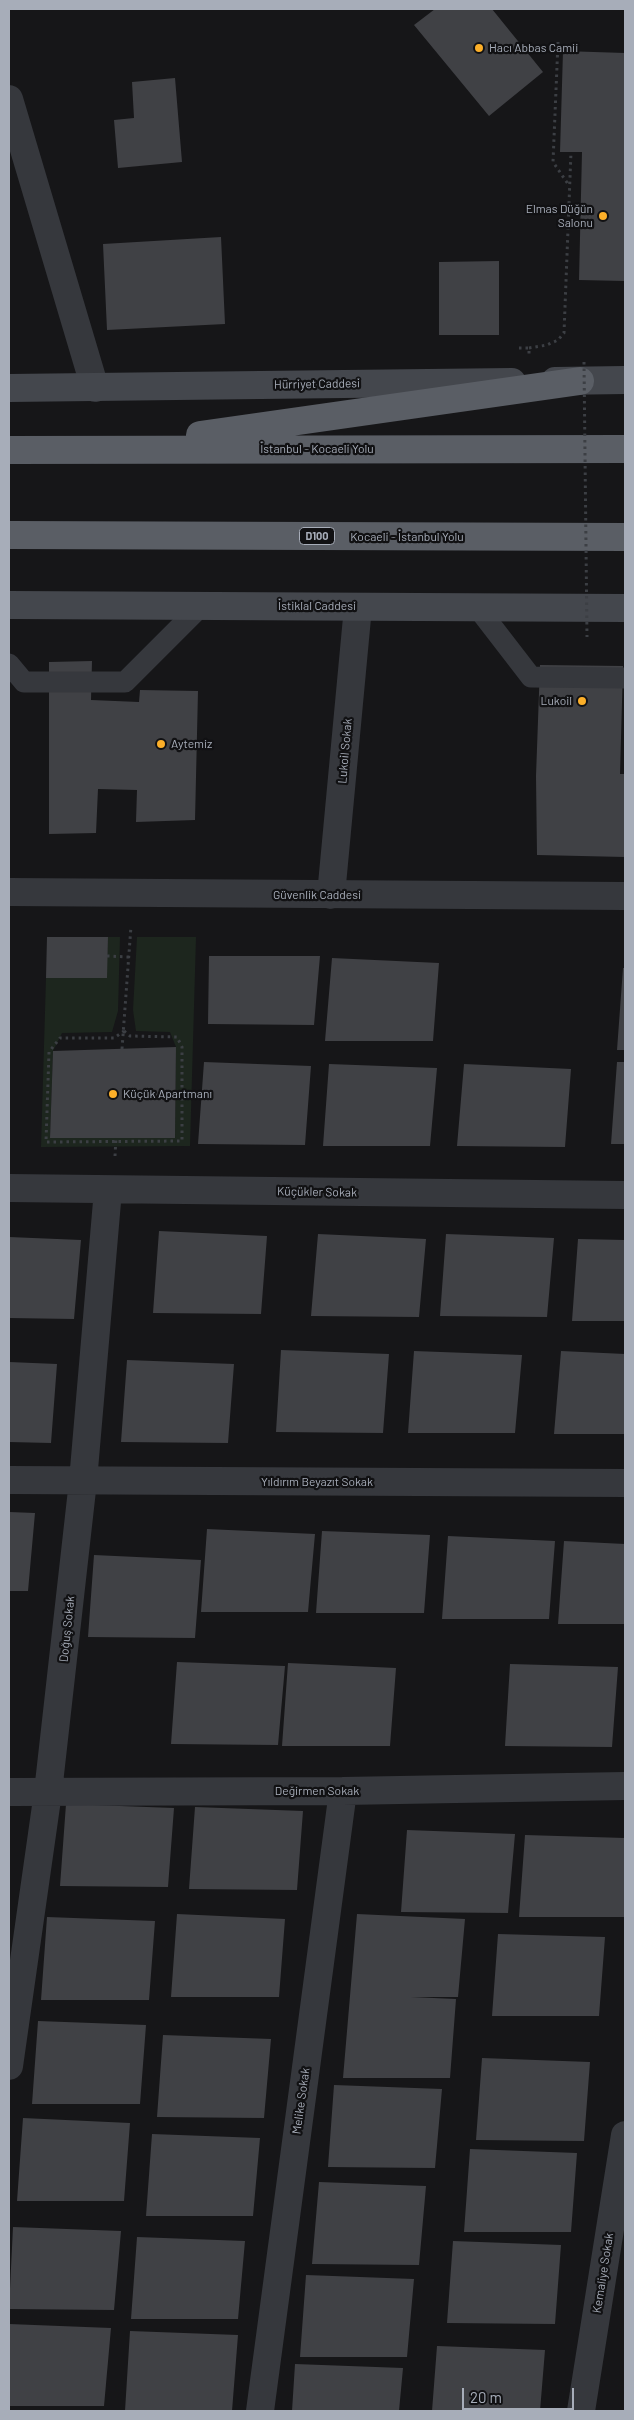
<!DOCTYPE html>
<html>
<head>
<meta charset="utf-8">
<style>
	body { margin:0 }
	#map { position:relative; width:634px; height:2420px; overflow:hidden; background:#161618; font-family:Barlow,sans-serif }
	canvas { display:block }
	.frame { position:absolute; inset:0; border:10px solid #a7adb9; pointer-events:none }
	.scale { position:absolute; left:462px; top:2388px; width:112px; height:22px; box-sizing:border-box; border:2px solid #a7adb9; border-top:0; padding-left:6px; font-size:15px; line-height:18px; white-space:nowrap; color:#a7adb9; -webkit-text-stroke:4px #111113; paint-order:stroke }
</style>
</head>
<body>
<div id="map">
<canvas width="634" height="2420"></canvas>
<div class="frame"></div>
<div class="scale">20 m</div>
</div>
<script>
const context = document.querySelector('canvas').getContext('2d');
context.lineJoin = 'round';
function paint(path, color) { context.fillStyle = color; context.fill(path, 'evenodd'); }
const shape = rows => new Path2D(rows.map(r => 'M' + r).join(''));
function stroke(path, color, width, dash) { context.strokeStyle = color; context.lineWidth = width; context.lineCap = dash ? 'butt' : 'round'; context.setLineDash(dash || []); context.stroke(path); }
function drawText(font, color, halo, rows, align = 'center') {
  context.font = font + ' Barlow,sans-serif'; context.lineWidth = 4.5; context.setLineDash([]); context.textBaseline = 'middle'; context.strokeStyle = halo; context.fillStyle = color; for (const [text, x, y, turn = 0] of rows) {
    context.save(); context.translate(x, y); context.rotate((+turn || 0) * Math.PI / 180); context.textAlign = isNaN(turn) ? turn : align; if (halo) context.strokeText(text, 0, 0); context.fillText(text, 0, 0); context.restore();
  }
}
paint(shape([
	[108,937,120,937,118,1011,112,1032,62,1033,53,1051,50,1138,175,1138,176,1047,170,1032,136,1031,133,1010,137,937,196,937,190,1146,41,1147,46,978,106,977]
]), '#1d261e');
paint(shape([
	[435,9,492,9,543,72,489,116,414,25],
	[563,51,625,53,625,281,579,280,582,152,560,152],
	[175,78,182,162,118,168,114,120,134,118,132,82],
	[221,237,225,324,107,330,103,244],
	[499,261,499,335,439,335,439,262],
	[92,661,91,700,139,702,140,690,198,691,195,820,136,822,137,790,98,789,96,833,49,834,49,662],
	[540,665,623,666,620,774,625,774,625,857,537,855,536,776],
	[47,937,108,937,107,978,46,978],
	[209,956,320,956,314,1025,208,1024],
	[332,958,439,963,433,1041,325,1041],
	[623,968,625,968,625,1050,617,1050],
	[176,1047,175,1138,50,1138,53,1051],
	[204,1062,311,1066,305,1145,198,1144],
	[617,1062,625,1062,625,1144,611,1144],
	[329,1064,437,1068,430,1146,323,1146],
	[464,1064,571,1069,565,1147,457,1146],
	[159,1231,267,1236,261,1314,153,1313],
	[318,1234,426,1239,419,1317,311,1316],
	[446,1234,554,1238,547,1317,440,1316],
	[9,1237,81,1240,74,1319,9,1318],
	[578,1239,625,1240,625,1321,572,1321],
	[281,1350,389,1354,383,1433,276,1432],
	[414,1351,522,1355,515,1433,408,1433],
	[561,1351,625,1354,625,1434,554,1434],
	[127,1360,234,1364,228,1443,121,1442],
	[9,1362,57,1364,51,1443,9,1442],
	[9,1512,35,1513,28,1591,9,1591],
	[207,1529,315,1534,308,1612,201,1612],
	[322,1531,430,1535,424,1613,316,1613],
	[448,1536,555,1541,549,1619,442,1619],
	[564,1541,625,1544,625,1624,558,1624],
	[94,1555,201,1560,195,1638,88,1637],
	[177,1662,285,1666,278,1745,171,1744],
	[288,1663,396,1668,390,1746,282,1746],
	[510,1664,618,1667,612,1747,505,1746],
	[66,1804,174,1808,168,1887,60,1886],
	[195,1807,303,1811,297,1890,189,1889],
	[407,1830,515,1834,508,1913,401,1912],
	[525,1835,625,1838,625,1917,519,1917],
	[177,1914,285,1919,279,1997,171,1997],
	[357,1914,465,1919,458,1997,411,1997,456,1999,450,2078,343,2078],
	[47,1917,155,1921,149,2000,41,2000],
	[498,1934,605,1937,599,2016,492,2016],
	[38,2021,146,2025,140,2104,32,2104],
	[163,2035,271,2039,264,2118,157,2117],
	[482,2058,590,2062,584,2141,476,2140],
	[334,2085,442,2089,435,2168,328,2167],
	[23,2118,130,2123,124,2201,17,2201],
	[152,2134,260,2138,253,2216,146,2216],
	[470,2149,577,2153,571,2232,464,2232],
	[319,2182,426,2186,419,2265,312,2264],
	[13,2227,121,2231,114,2310,9,2309],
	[137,2237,245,2241,238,2319,131,2319],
	[453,2241,561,2245,555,2324,447,2323],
	[306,2275,414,2279,407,2357,300,2357],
	[9,2324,111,2328,104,2406,9,2406],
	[130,2331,238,2335,232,2411,125,2411],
	[437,2346,545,2350,540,2411,432,2411],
	[295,2364,403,2368,399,2411,292,2411]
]), '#404145');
stroke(shape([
	[558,42,553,162,568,184],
	[519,348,529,348,529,355],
	[529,348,547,345,558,340,564,333,571,152],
	[107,956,129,957],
	[124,1031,130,1036,177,1037,182,1047,182,1141,46,1142,49,1052,60,1038,114,1038,124,1031],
	[122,1049,131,926],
	[115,1156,116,1138]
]), '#3c3f44', 3, [2.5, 4]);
stroke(shape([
	[477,607,531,677,625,678],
	[9,664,24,682,125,682,201,606]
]), '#36383d', 21);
stroke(shape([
	[9,892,625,896],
	[331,895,358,607],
	[9,1188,625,1195],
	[9,1480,625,1483],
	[9,1792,343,1791,625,1786],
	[9,2066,48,1792,83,1481,108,1190],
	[260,2411,343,1791],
	[581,2411,625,2135]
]), '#36383d', 28);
stroke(shape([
	[9,99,95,388]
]), '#36383d', 28);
stroke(shape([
	[555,381,625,380],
	[9,388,512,382],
	[9,605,625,608]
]), '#44474d', 28);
stroke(shape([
	[200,435,580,381],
	[9,450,625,449],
	[9,535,625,537]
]), '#5a5e65', 28);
stroke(shape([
	[584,362,587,637]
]), '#3c3f44', 3, [2.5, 4]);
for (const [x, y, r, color] of [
	[479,48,5,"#fcaf29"],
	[603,216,5,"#fcaf29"],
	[582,701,5,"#fcaf29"],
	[161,744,5,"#fcaf29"],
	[113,1094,5,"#fcaf29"]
]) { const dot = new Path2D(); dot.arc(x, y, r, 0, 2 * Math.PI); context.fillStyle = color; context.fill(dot); stroke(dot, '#111113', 2); }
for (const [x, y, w] of [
	[317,536,35]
]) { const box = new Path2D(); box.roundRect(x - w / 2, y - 8.5, w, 17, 4); context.fillStyle = '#111113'; context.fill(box); stroke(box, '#a7adb9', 1); }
drawText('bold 11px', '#a7adb9', null, [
	["D100",317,536]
]);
drawText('12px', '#a7adb9', '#111113', [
	["Hacı Abbas Camii",489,48],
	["Elmas Düğün",593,209,"right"],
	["Salonu",593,223,"right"],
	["Lukoil",572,701,"right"],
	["Aytemiz",171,744],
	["Küçük Apartmanı",123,1094]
], 'left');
drawText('12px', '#a7adb9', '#111113', [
	["Hürriyet Caddesi",317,384,-1],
	["İstanbul - Kocaeli Yolu",317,449],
	["Kocaeli - İstanbul Yolu",407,537],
	["İstiklal Caddesi",317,606],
	["Lukoil Sokak",345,751,-85],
	["Güvenlik Caddesi",317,895],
	["Küçükler Sokak",317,1192,1],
	["Yıldırım Beyazıt Sokak",317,1482],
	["Doğuş Sokak",67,1629,-84],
	["Değirmen Sokak",317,1791],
	["Melike Sokak",301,2101,-82],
	["Kemaliye Sokak",603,2273,-81]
]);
</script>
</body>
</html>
